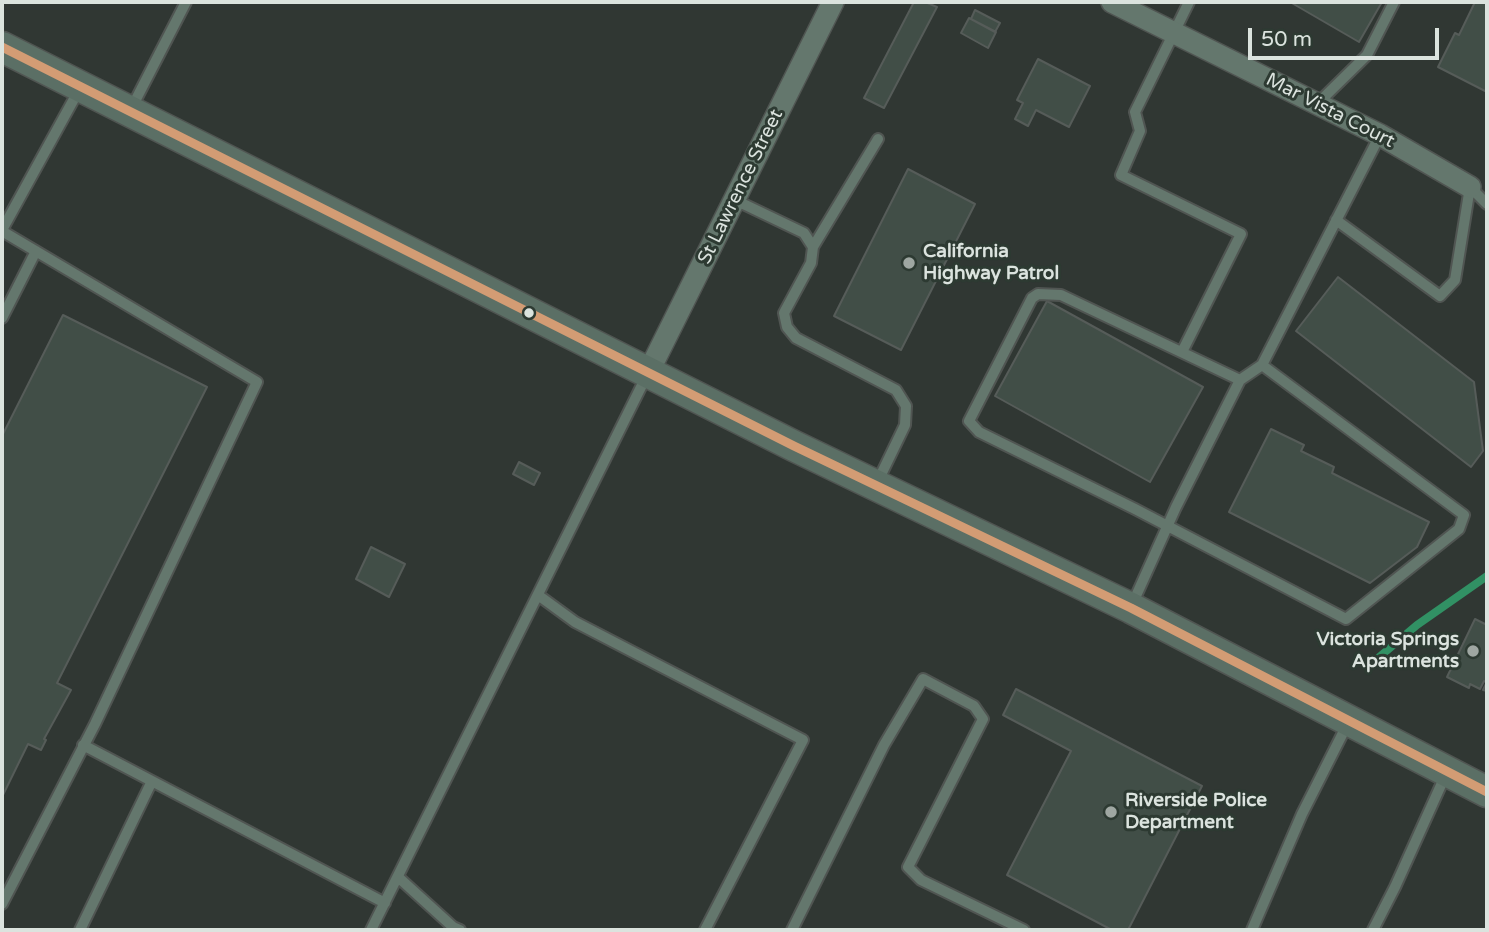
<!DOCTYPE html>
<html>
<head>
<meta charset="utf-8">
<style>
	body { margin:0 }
	#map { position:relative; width:1489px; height:932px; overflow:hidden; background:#303733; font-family:"Varela Round",sans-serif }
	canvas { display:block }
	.frame { position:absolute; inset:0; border:4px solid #dbe3de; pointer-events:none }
	.scale { position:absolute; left:1248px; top:28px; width:191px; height:32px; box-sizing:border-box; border:4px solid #dbe3de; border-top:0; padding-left:9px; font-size:21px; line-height:24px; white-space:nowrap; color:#dbe3de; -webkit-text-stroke:5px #2d3a32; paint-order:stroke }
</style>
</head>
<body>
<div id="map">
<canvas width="1489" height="932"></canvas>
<div class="frame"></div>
<div class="scale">50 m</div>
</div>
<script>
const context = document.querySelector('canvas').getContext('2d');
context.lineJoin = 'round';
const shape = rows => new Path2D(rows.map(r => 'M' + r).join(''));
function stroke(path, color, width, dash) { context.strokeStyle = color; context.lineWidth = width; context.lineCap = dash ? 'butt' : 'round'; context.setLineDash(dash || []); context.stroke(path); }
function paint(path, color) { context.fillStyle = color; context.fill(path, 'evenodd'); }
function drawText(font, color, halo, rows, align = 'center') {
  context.font = font + ' "Varela Round",sans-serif'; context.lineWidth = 6; context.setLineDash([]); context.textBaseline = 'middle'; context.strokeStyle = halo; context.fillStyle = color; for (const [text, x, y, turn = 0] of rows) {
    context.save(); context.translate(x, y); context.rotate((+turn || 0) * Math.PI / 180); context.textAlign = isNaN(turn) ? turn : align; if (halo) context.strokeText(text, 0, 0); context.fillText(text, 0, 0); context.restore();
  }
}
stroke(shape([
	[1371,664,1417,625,1487,576]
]), '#319164', 8);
const building = shape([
	[914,2,925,2,937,7,884,108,864,98,914,2],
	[1290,2,1382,2,1359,42,1290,2],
	[1475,2,1487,2,1487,92,1438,67,1455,33,1459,35,1475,2],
	[975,10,1000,23,995,32,971,19,975,10],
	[969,18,996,32,988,48,961,33,969,18],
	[1038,59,1090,86,1069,127,1036,110,1028,126,1015,119,1023,103,1017,100,1038,59],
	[908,169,975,204,901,350,834,316,908,169],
	[1338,277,1474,382,1483,451,1471,467,1296,331,1338,277],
	[1047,301,1203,387,1150,482,995,396,1047,301],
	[63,315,207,387,57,683,71,690,44,739,46,740,41,750,28,744,2,797,2,436,63,315],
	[1271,429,1304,445,1301,451,1334,467,1332,473,1429,522,1417,547,1370,583,1229,512,1271,429],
	[519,462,540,473,534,485,513,474,519,462],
	[371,547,405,564,389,597,356,579,371,547],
	[1475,619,1487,625,1487,691,1483,690,1487,682,1484,681,1480,689,1470,684,1469,688,1447,677,1475,619],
	[1016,689,1202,786,1128,930,1112,930,1007,875,1071,751,1003,715,1016,689]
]);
paint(building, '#414e47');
stroke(building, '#565c59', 2);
const lane = shape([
	[1317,104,1367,55,1394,2],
	[131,109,186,2],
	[1470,187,1487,204],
	[735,200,804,233,813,247,811,263,784,313,787,327,796,338,896,390,906,406,905,425,877,483],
	[1336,220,1440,296,1455,280,1470,187],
	[2,230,80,88],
	[2,231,257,382,95,724,2,904],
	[813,247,878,139],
	[2,318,36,251],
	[1182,352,1241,234,1121,175,1140,131,1135,112,1189,2],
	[1240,380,1061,295,1038,294,1032,298,969,421,979,432,1135,509,1346,619,1459,529,1464,515,1262,365],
	[538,595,575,622,803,740,705,930],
	[1131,607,1176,507,1240,380,1262,365,1380,135],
	[83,745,385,903],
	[398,877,453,927,460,930],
	[80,930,152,781],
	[371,930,647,375],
	[792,930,884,745,923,679,974,706,983,719,908,867,921,880,1024,930],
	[1252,930,1302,814,1348,723],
	[1373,930,1395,887,1446,774]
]);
const street = shape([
	[1112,2,1380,135,1470,187],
	[648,373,833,2]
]);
const secondary = shape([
	[2,47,794,446,1131,608,1487,792]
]);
stroke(lane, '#505552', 14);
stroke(street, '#505552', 24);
stroke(secondary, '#505552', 33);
stroke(lane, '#64776d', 10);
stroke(street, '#64776d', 21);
stroke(secondary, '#5b6f65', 30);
stroke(shape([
	[2,47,794,446,1131,608,1487,792]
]), '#d39c74', 9);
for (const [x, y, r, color] of [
	[909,263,7,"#9fa7a2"],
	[529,313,6,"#dbe3de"],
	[1473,651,7,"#9fa7a2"],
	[1111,812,7,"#9fa7a2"]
]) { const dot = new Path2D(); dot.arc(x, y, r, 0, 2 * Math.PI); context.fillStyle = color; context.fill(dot); stroke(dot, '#2d3a32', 2.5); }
drawText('19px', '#dbe3de', '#2d3a32', [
	["Mar Vista Court",1330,111,27],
	["St Lawrence Street",741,187,-64]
]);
drawText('bold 19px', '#dbe3de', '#2d3a32', [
	["California",923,252],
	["Highway Patrol",923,274],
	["Victoria Springs",1459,640,"right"],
	["Apartments",1459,662,"right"],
	["Riverside Police",1125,801],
	["Department",1125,823]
], 'left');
</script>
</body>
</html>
